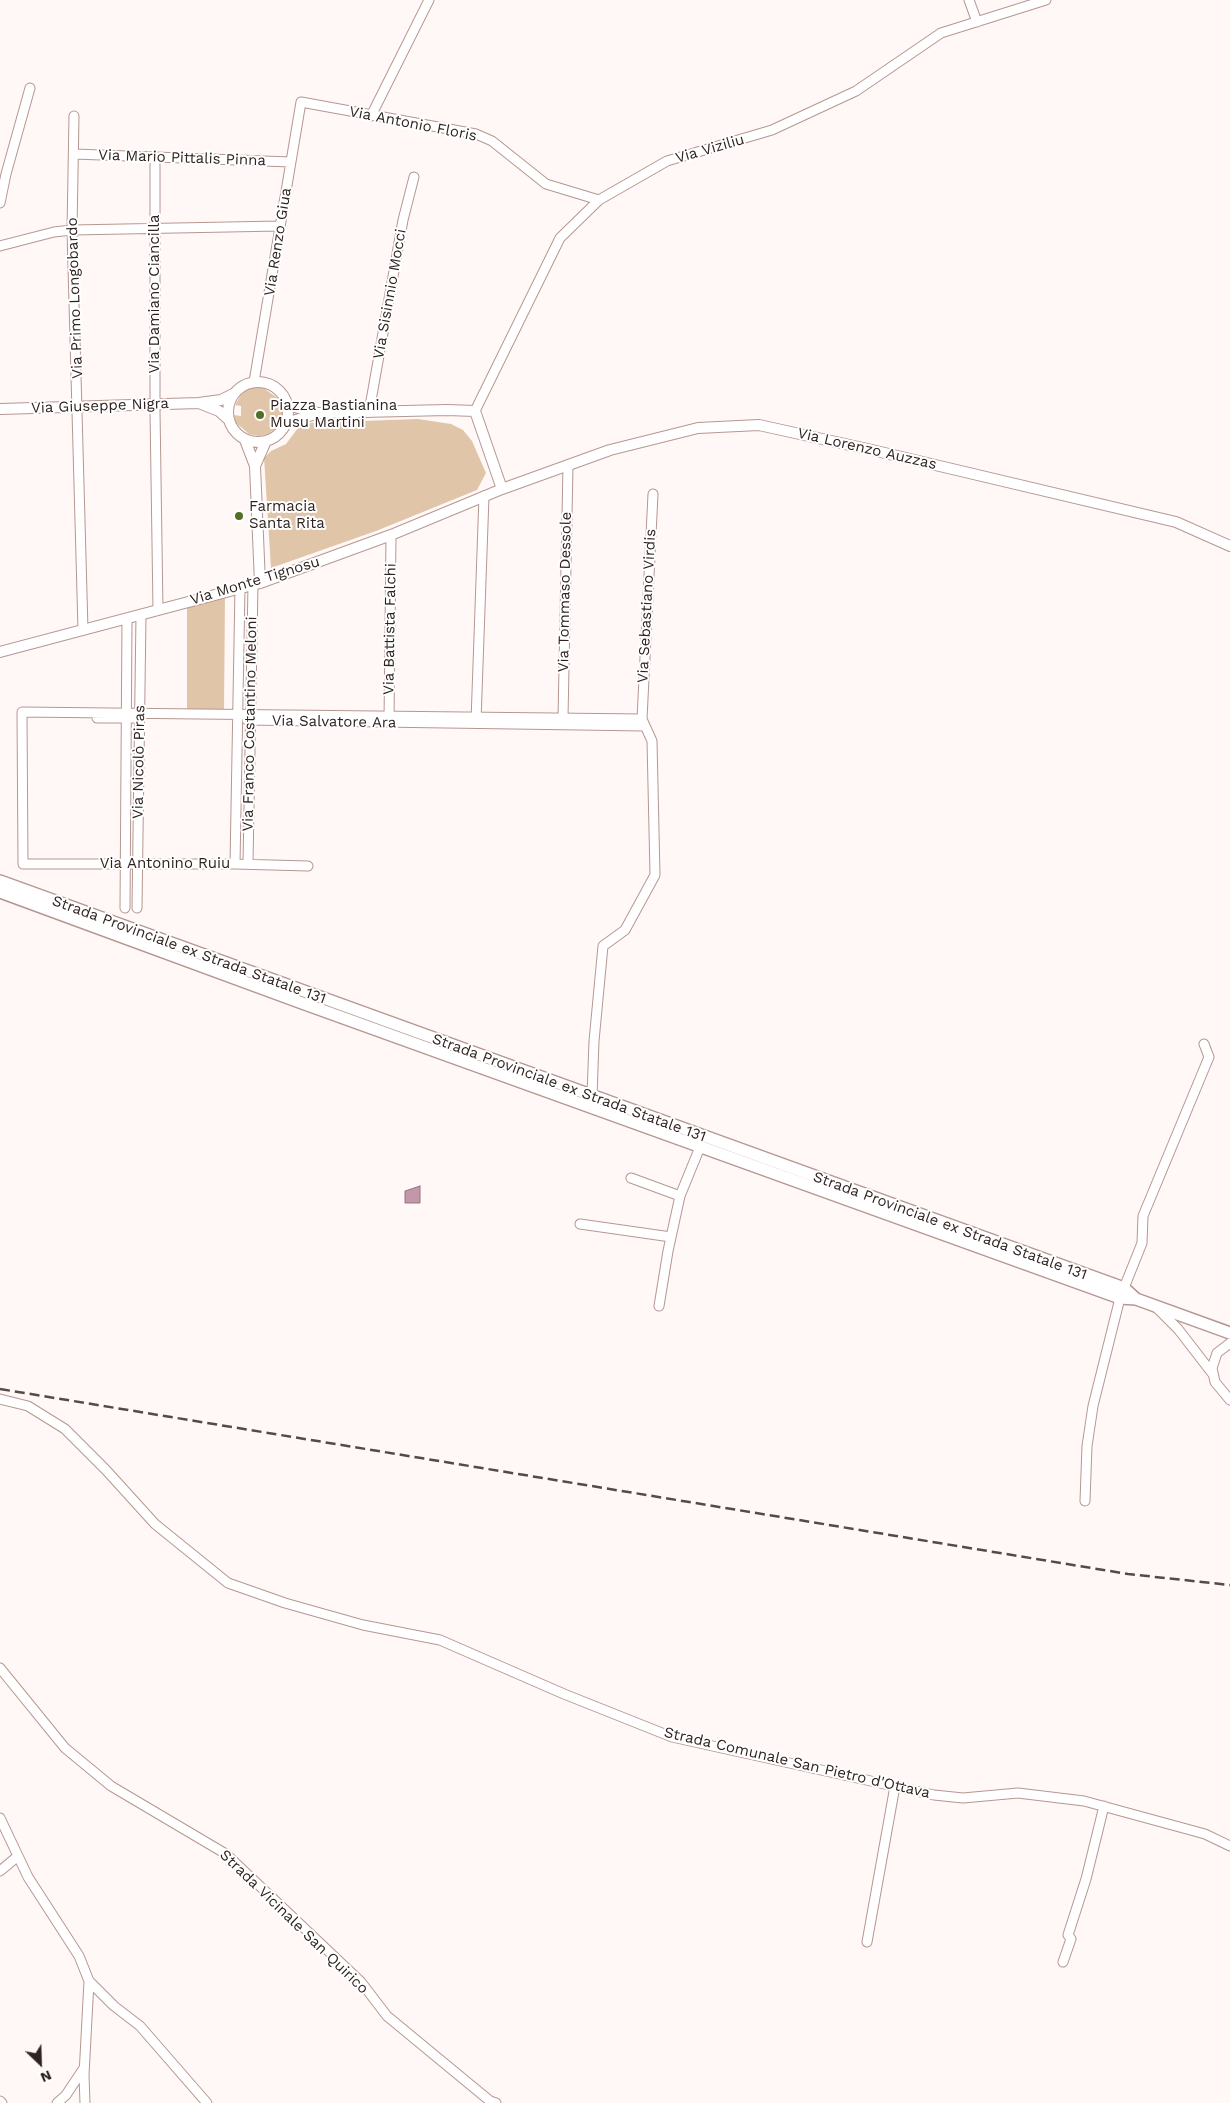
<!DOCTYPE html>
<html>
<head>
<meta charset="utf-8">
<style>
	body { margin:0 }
	#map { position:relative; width:1230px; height:2103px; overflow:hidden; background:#fff8f7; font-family:"Work Sans",sans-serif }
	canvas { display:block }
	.north { position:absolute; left:15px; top:2038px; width:50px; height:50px; -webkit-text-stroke:4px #fff; paint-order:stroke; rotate:156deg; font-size:14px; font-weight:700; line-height:20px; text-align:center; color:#2f2321 }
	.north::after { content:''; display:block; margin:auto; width:18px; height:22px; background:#2f2321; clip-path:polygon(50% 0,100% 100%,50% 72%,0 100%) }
</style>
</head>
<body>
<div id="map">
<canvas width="1230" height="2103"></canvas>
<div class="north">N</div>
</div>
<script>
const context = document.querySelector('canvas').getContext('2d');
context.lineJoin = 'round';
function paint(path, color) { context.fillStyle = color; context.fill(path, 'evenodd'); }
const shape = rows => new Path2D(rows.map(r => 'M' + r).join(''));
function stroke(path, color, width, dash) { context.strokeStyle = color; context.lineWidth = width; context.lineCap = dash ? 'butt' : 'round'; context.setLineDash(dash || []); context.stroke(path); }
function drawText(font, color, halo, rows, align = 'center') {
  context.font = font + ' "Work Sans",sans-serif'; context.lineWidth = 4; context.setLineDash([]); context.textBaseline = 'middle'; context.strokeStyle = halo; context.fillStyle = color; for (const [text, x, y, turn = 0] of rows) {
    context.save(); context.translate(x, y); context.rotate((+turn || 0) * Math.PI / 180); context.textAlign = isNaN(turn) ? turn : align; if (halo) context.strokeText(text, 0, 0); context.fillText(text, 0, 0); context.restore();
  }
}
paint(shape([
	[250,387,262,387,279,399,282,407,282,416,275,429,268,434,259,436,249,434,235,422,234,415,241,416,241,406,235,405,241,395],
	[418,419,451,424,463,430,472,441,486,473,477,490,376,531,271,568,264,458,271,451,286,444,298,428,307,423],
	[225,592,224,714,187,714,187,602]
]), '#e0c5a8');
const water = shape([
	[420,1186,420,1203,405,1203,405,1191,420,1186]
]);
paint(water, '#c197a9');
stroke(water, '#957480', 1);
const minor = shape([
	[969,0,977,22],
	[74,116,72,230,83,630],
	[371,116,429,0],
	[74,154,291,162],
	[155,157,155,411,158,610],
	[0,203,6,174,30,88],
	[0,246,54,232,72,230,280,226],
	[254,382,301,102,476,134,492,141,546,184,599,200],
	[475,411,560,238,599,200,667,161,772,130,856,91,941,33,1046,0],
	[369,412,403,220,414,177],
	[97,718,136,718],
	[563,718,568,465],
	[247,720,645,726],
	[476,721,484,496],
	[389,722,391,535],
	[235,864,240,588],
	[248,864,253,584],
	[308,866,235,864,23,864,22,712,642,719],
	[125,908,127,619],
	[137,908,141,615],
	[592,1096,594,1041,603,946,625,930,655,875,652,741,642,719,653,494],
	[631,1178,680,1196],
	[580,1224,671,1237],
	[1124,1288,1142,1243,1143,1216,1209,1057,1204,1044],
	[659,1306,668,1251,680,1196,700,1147],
	[1156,1307,1178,1329,1212,1373],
	[1230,1343,1217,1353,1212,1368,1215,1382,1230,1400],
	[0,1399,28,1406,65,1429,106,1470,155,1524,228,1583,285,1603,363,1625,440,1640,564,1694,672,1737,934,1795,963,1798,1018,1793,1084,1801,1205,1834,1230,1846],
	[1085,1501,1087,1446,1093,1406,1120,1298],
	[0,1668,65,1748,111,1786,226,1854,361,1982,387,2016,490,2101,496,2103],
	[0,1818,28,1877,79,1956,89,1981,114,2006,140,2026,207,2103],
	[0,1871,18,1856],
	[867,1942,895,1786],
	[1063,1962,1071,1939,1068,1935,1086,1879,1104,1806],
	[0,2101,2,2103],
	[57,2103,66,2095,84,2068],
	[85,2103,84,2075,89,1981]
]);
const tertiary = shape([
	'228 412a30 30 0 1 1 60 0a30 30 0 1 1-60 0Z',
	[199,403,219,411,229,420],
	[287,405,318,413],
	[0,409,199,403,221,400,235,393],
	[286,423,319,413,447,410,475,411,502,489],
	[245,440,255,466,260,583],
	[255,466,266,441],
	[0,652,260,583,391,535,502,489,610,450,698,428,759,425,872,450,1176,522,1230,546]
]);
const secondary = shape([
	[0,881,1124,1288,1136,1299],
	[0,892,302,1003,1120,1298,1136,1299,1230,1333]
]);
stroke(minor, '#b69791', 11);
stroke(tertiary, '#b69791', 12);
stroke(secondary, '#b69791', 14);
stroke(minor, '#fff', 9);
stroke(tertiary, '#fff', 10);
stroke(secondary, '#fff', 11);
stroke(shape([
	[0,1389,1128,1574,1230,1585]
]), '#554a48', 2.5, [10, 5]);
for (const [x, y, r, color] of [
	[260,415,5,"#527025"],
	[239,516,5,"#527025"]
]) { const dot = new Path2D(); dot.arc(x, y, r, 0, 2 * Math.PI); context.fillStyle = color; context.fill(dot); stroke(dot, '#fff', 2); }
drawText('15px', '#2f2321', '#fff', [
	["Via Antonio Floris",413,124,11],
	["Via Viziliu",710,149,-16],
	["Via Mario Pittalis Pinna",182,158,2],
	["Via Renzo Giua",278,242,-81],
	["Via Damiano Ciancilla",155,294,-90],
	["Via Sisinnio Mocci",390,294,-80],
	["Via Primo Longobardo",75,298,-92],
	["Via Giuseppe Nigra",100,406,-2],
	["Via Lorenzo Auzzas",867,449,13],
	["Via Monte Tignosu",255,581,-17],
	["Via Tommaso Dessole",565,592,-89],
	["Via Sebastiano Virdis",647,606,-87],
	["Via Battista Falchi",390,629,-89],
	["Via Salvatore Ara",334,722,1],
	["Via Franco Costantino Meloni",250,724,-89],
	["Via Nicolò Piras",139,762,-89],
	["Via Antonino Ruiu",165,864],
	["Strada Provinciale ex Strada Statale 131",189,950,20],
	["Strada Provinciale ex Strada Statale 131",569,1088,20],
	["Strada Provinciale ex Strada Statale 131",950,1226,20],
	["Strada Comunale San Pietro d'Ottava",797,1763,13],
	["Strada Vicinale San Quirico",294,1922,44]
]);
drawText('15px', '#2f2321', '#fff', [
	["Piazza Bastianina",270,406],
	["Musu Martini",270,423],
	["Farmacia",249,507],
	["Santa Rita",249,524]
], 'left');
</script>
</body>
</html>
